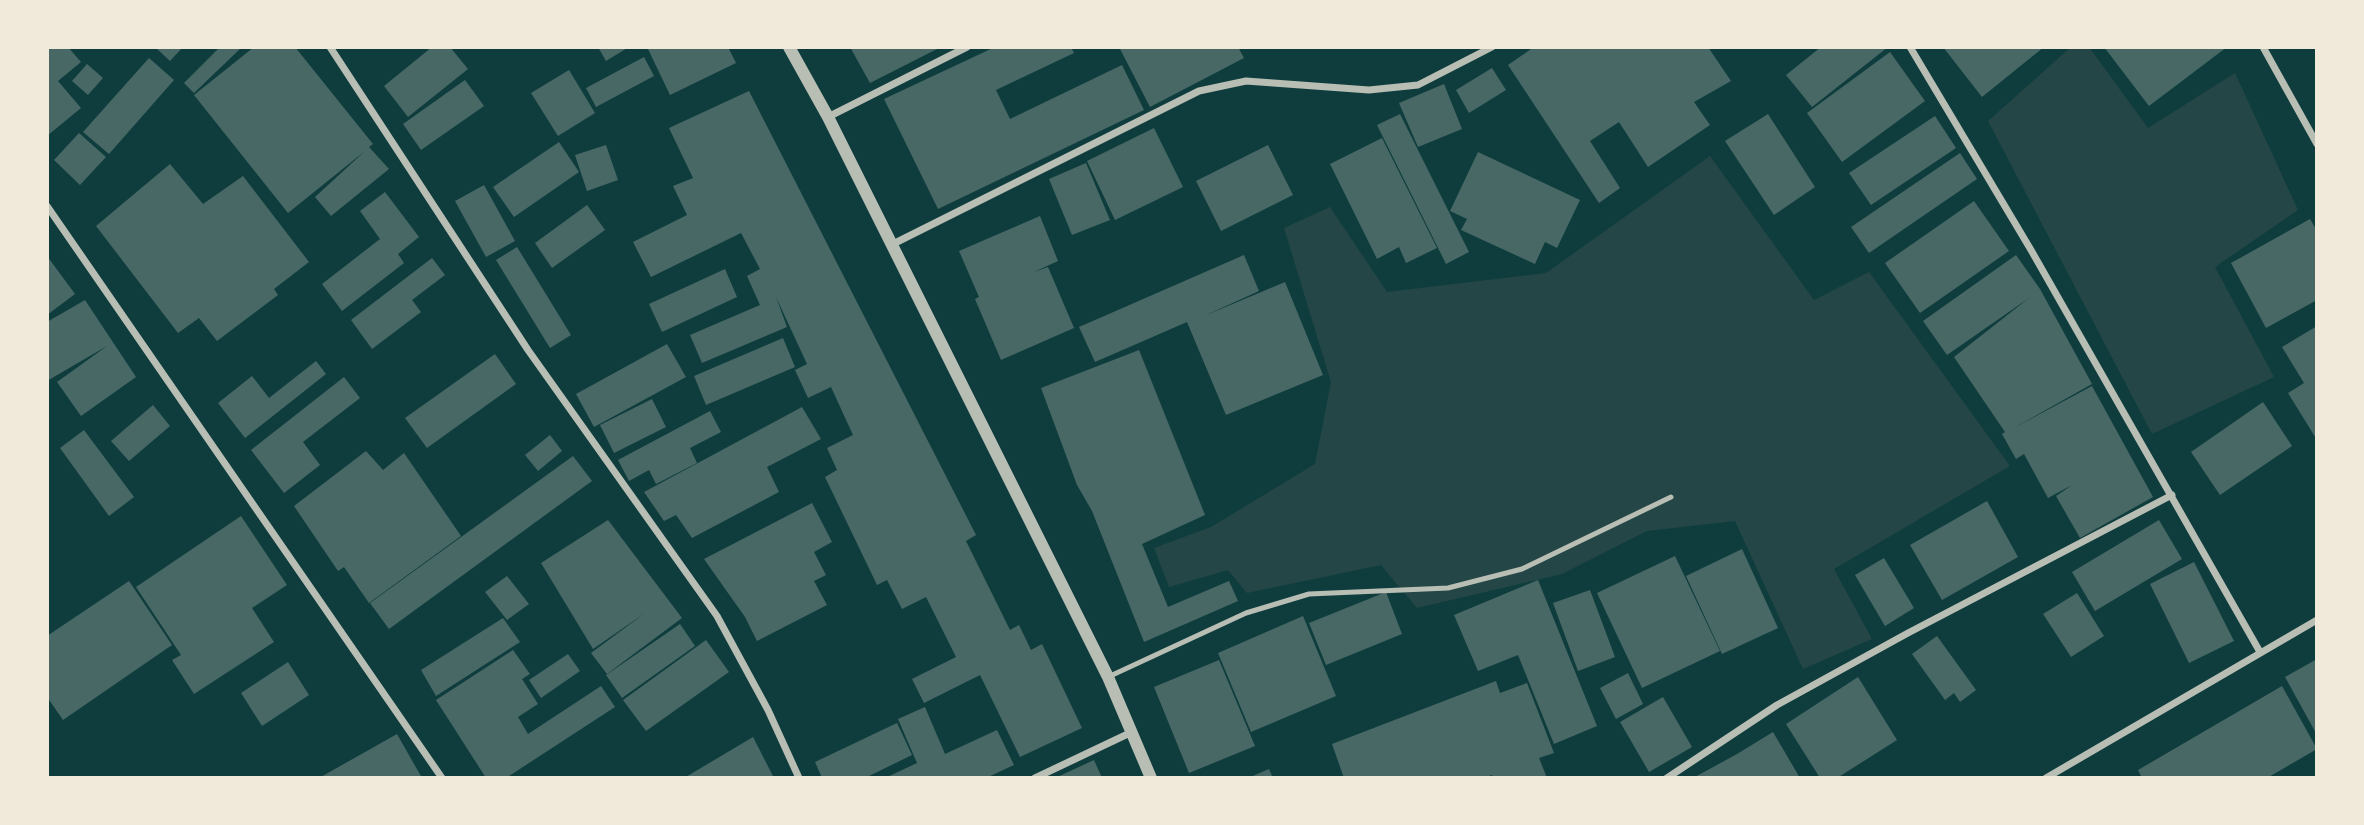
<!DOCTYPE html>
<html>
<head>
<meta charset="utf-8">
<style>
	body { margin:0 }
	#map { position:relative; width:2364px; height:825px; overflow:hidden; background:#0f3d3e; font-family:Roboto,sans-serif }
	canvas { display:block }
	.frame { position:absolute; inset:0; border:49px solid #f1e9da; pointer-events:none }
</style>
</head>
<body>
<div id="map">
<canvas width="2364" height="825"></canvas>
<div class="frame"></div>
</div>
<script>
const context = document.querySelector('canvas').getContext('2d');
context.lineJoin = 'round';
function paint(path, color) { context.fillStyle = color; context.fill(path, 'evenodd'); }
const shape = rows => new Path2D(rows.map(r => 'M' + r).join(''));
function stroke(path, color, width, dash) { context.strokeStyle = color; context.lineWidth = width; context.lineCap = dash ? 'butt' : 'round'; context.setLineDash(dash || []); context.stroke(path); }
paint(shape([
	[2071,47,2089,47,2148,128,2235,73,2298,210,2215,267,2274,377,2152,434,1988,121],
	[1710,156,1814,300,1869,272,2010,466,1834,569,1872,639,1803,669,1735,521,1647,531,1562,574,1417,608,1381,565,1247,593,1228,570,1169,587,1154,548,1211,527,1315,464,1331,382,1284,228,1330,207,1387,292,1546,273]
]), '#244646');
paint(shape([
	[47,47,68,47,81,62,58,81,81,108,47,136],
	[155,47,183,47,170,61],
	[220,47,242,47,194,93,184,83],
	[254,47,295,47,373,144,369,147,389,169,331,216,315,197,365,151,288,213,194,95],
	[432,47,450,47,468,69,408,117,384,86],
	[598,47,629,47,606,61],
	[652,47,728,47,736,63,670,95,648,49],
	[850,47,941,47,870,83],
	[995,47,1071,47,1074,53,996,90,1010,119,1122,65,1144,110,938,209,884,99],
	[1119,47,1238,47,1244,58,1150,107],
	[1534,47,1708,47,1731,81,1694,102,1710,125,1648,167,1619,122,1590,141,1620,188,1599,203,1508,65],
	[1821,47,1888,47,1812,107,1786,75],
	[1943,47,2044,47,1982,97],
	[2104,47,2227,47,2149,106],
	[1890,52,1925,101,1842,162,1807,113],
	[644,57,654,76,596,107,586,88],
	[149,58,174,80,109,154,83,132],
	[87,64,103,78,88,95,72,81],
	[1492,68,1506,90,1469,113,1456,90],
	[569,70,595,113,558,136,531,93],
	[465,80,484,106,421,150,403,124],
	[1444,84,1462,129,1418,147,1399,103],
	[749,91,976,535,966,541,1010,630,1019,625,1031,650,1042,644,1082,728,1020,757,980,675,924,703,912,679,956,657,926,597,902,609,887,580,877,585,825,477,837,470,827,448,853,435,831,387,808,398,795,370,807,364,776,297,787,327,702,363,690,335,760,305,747,276,760,269,741,233,651,277,633,242,687,215,673,186,693,178,669,128],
	[1400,114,1469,252,1446,264,1377,125],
	[1768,114,1815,187,1774,215,1725,141],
	[1935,116,1956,148,1871,205,1849,173],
	[1154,128,1183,187,1115,220,1087,161],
	[79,133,106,157,80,185,54,160],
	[1382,138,1437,248,1406,263,1399,247,1377,259,1330,164],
	[559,142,579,172,514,217,493,187],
	[606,145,618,180,587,191,575,155],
	[1268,145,1293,195,1221,231,1196,181],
	[1478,152,1580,200,1557,248,1545,242,1535,264,1461,230,1467,219,1450,211],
	[1960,153,1977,179,1869,253,1851,227],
	[1086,163,1110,220,1072,235,1049,179],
	[170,164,203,204,243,176,309,262,274,289,278,295,217,341,199,318,178,333,96,226],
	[484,185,515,241,486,257,455,201],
	[385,192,419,237,398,254,404,263,342,311,322,284,380,239,360,211],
	[1974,201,2009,251,1920,313,1885,263],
	[587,205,605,230,552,268,535,243],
	[1040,216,1058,261,1034,272,1048,267,1074,328,1001,360,975,299,979,297,959,251],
	[2310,219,2317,231,2317,300,2266,328,2231,263],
	[517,247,571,335,550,348,496,260],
	[1244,255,1259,291,1204,316,1285,282,1323,375,1226,415,1187,322,1095,362,1079,327],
	[2016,255,2040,289,2092,384,2012,429,2092,386,2153,497,2080,538,2056,496,2072,485,2048,498,2024,454,2016,459,2002,434,2005,432,1954,357,2029,298,1947,355,1923,321],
	[47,256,75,294,47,315],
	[432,258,445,275,412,300,421,312,372,349,351,320],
	[725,269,737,297,662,332,649,304],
	[85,300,136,377,81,416,57,382,107,346,47,381,47,322],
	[2317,326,2317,440,2288,393,2304,383,2282,347],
	[783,338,795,367,706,405,694,376],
	[667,344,686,377,594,427,576,394],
	[1139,350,1205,515,1142,544,1168,607,1229,581,1238,601,1144,642,1092,511,1077,485,1041,388],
	[495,354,516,384,427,448,405,418],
	[316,361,326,374,245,438,218,403,252,376,269,398],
	[344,377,360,398,303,442,320,465,284,493,251,450],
	[652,399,666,427,614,453,600,425],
	[2263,402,2292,446,2220,495,2191,452],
	[153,405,170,426,129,461,111,441],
	[802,407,821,439,767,467,779,492,692,538,676,515,664,521,644,492],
	[710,411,721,432,690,448,697,463,656,484,649,470,629,481,618,460],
	[84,430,134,497,109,516,60,448],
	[550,435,562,451,538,471,525,455],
	[366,451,383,470,404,453,461,536,369,603,344,567,338,571,294,506],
	[573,456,592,481,389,629,370,603],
	[1987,501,2018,557,1942,600,1910,545],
	[812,503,832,542,814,552,826,575,814,581,827,605,757,641,745,617,704,559],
	[241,516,287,585,252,608,274,642,194,694,172,660,181,655,136,587],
	[608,520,682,618,607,674,591,653,645,613,593,649,541,563],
	[2159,520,2182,559,2095,611,2072,572],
	[1742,549,1778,628,1722,654,1686,576],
	[1675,556,1720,651,1642,688,1597,593],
	[1884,558,1914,608,1885,626,1855,575],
	[2194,562,2234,641,2189,663,2150,584],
	[507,576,529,604,507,620,485,592],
	[1538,580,1597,726,1554,744,1518,655,1478,671,1454,615],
	[129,581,172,645,63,720,47,697,47,636],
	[1590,590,1615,657,1578,671,1553,603],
	[1386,592,1402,634,1326,665,1309,623],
	[2077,593,2104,636,2071,657,2043,614],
	[1303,616,1336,696,1251,732,1218,653],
	[503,618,520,642,436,696,421,670],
	[680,624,695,646,622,698,606,675],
	[1937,636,1976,690,1960,702,1954,693,1945,700,1912,654],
	[706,640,729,672,646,731,623,700],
	[513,650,530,674,522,679,538,704,518,717,528,734,601,686,615,707,506,778,486,778,436,700],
	[568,654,580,671,541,698,529,680],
	[2317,659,2317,735,2285,677],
	[1219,660,1255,746,1189,773,1154,687],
	[288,662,309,695,262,726,241,693],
	[1628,673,1643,704,1616,719,1600,688],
	[1858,677,1897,740,1837,778,1820,778,1786,724],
	[1496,681,1500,693,1527,683,1554,753,1539,758,1547,778,1493,778,1492,775,1484,778,1344,778,1332,744],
	[2282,686,2317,749,2267,778,2142,778,2138,770],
	[1663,697,1692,747,1649,772,1620,722],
	[925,707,945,754,997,730,1014,765,986,778,885,778,917,763,898,719],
	[897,723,912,755,865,778,822,778,815,762],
	[1773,732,1800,778,1693,778,1737,754],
	[397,734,422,778,319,778],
	[753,737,774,778,684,778],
	[1094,760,1102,778,1055,778],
	[1269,769,1273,778,1248,778]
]), '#486865');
stroke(shape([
	[1108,677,1246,613,1309,594,1448,588,1522,569,1671,497]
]), '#b8beb3', 5);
stroke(shape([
	[330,47,528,350,717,616,768,710,799,778],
	[1910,47,2031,250,2260,652],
	[2263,47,2317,144],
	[828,117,967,47],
	[47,206,442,778],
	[891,245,1199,91,1246,81,1369,90,1418,85,1492,47],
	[1035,778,1132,732],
	[1667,778,1777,705,1908,633,2172,495],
	[2046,778,2317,620]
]), '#b8beb3', 7);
stroke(shape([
	[789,47,828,117,1108,677,1151,778]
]), '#b8beb3', 12);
</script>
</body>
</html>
